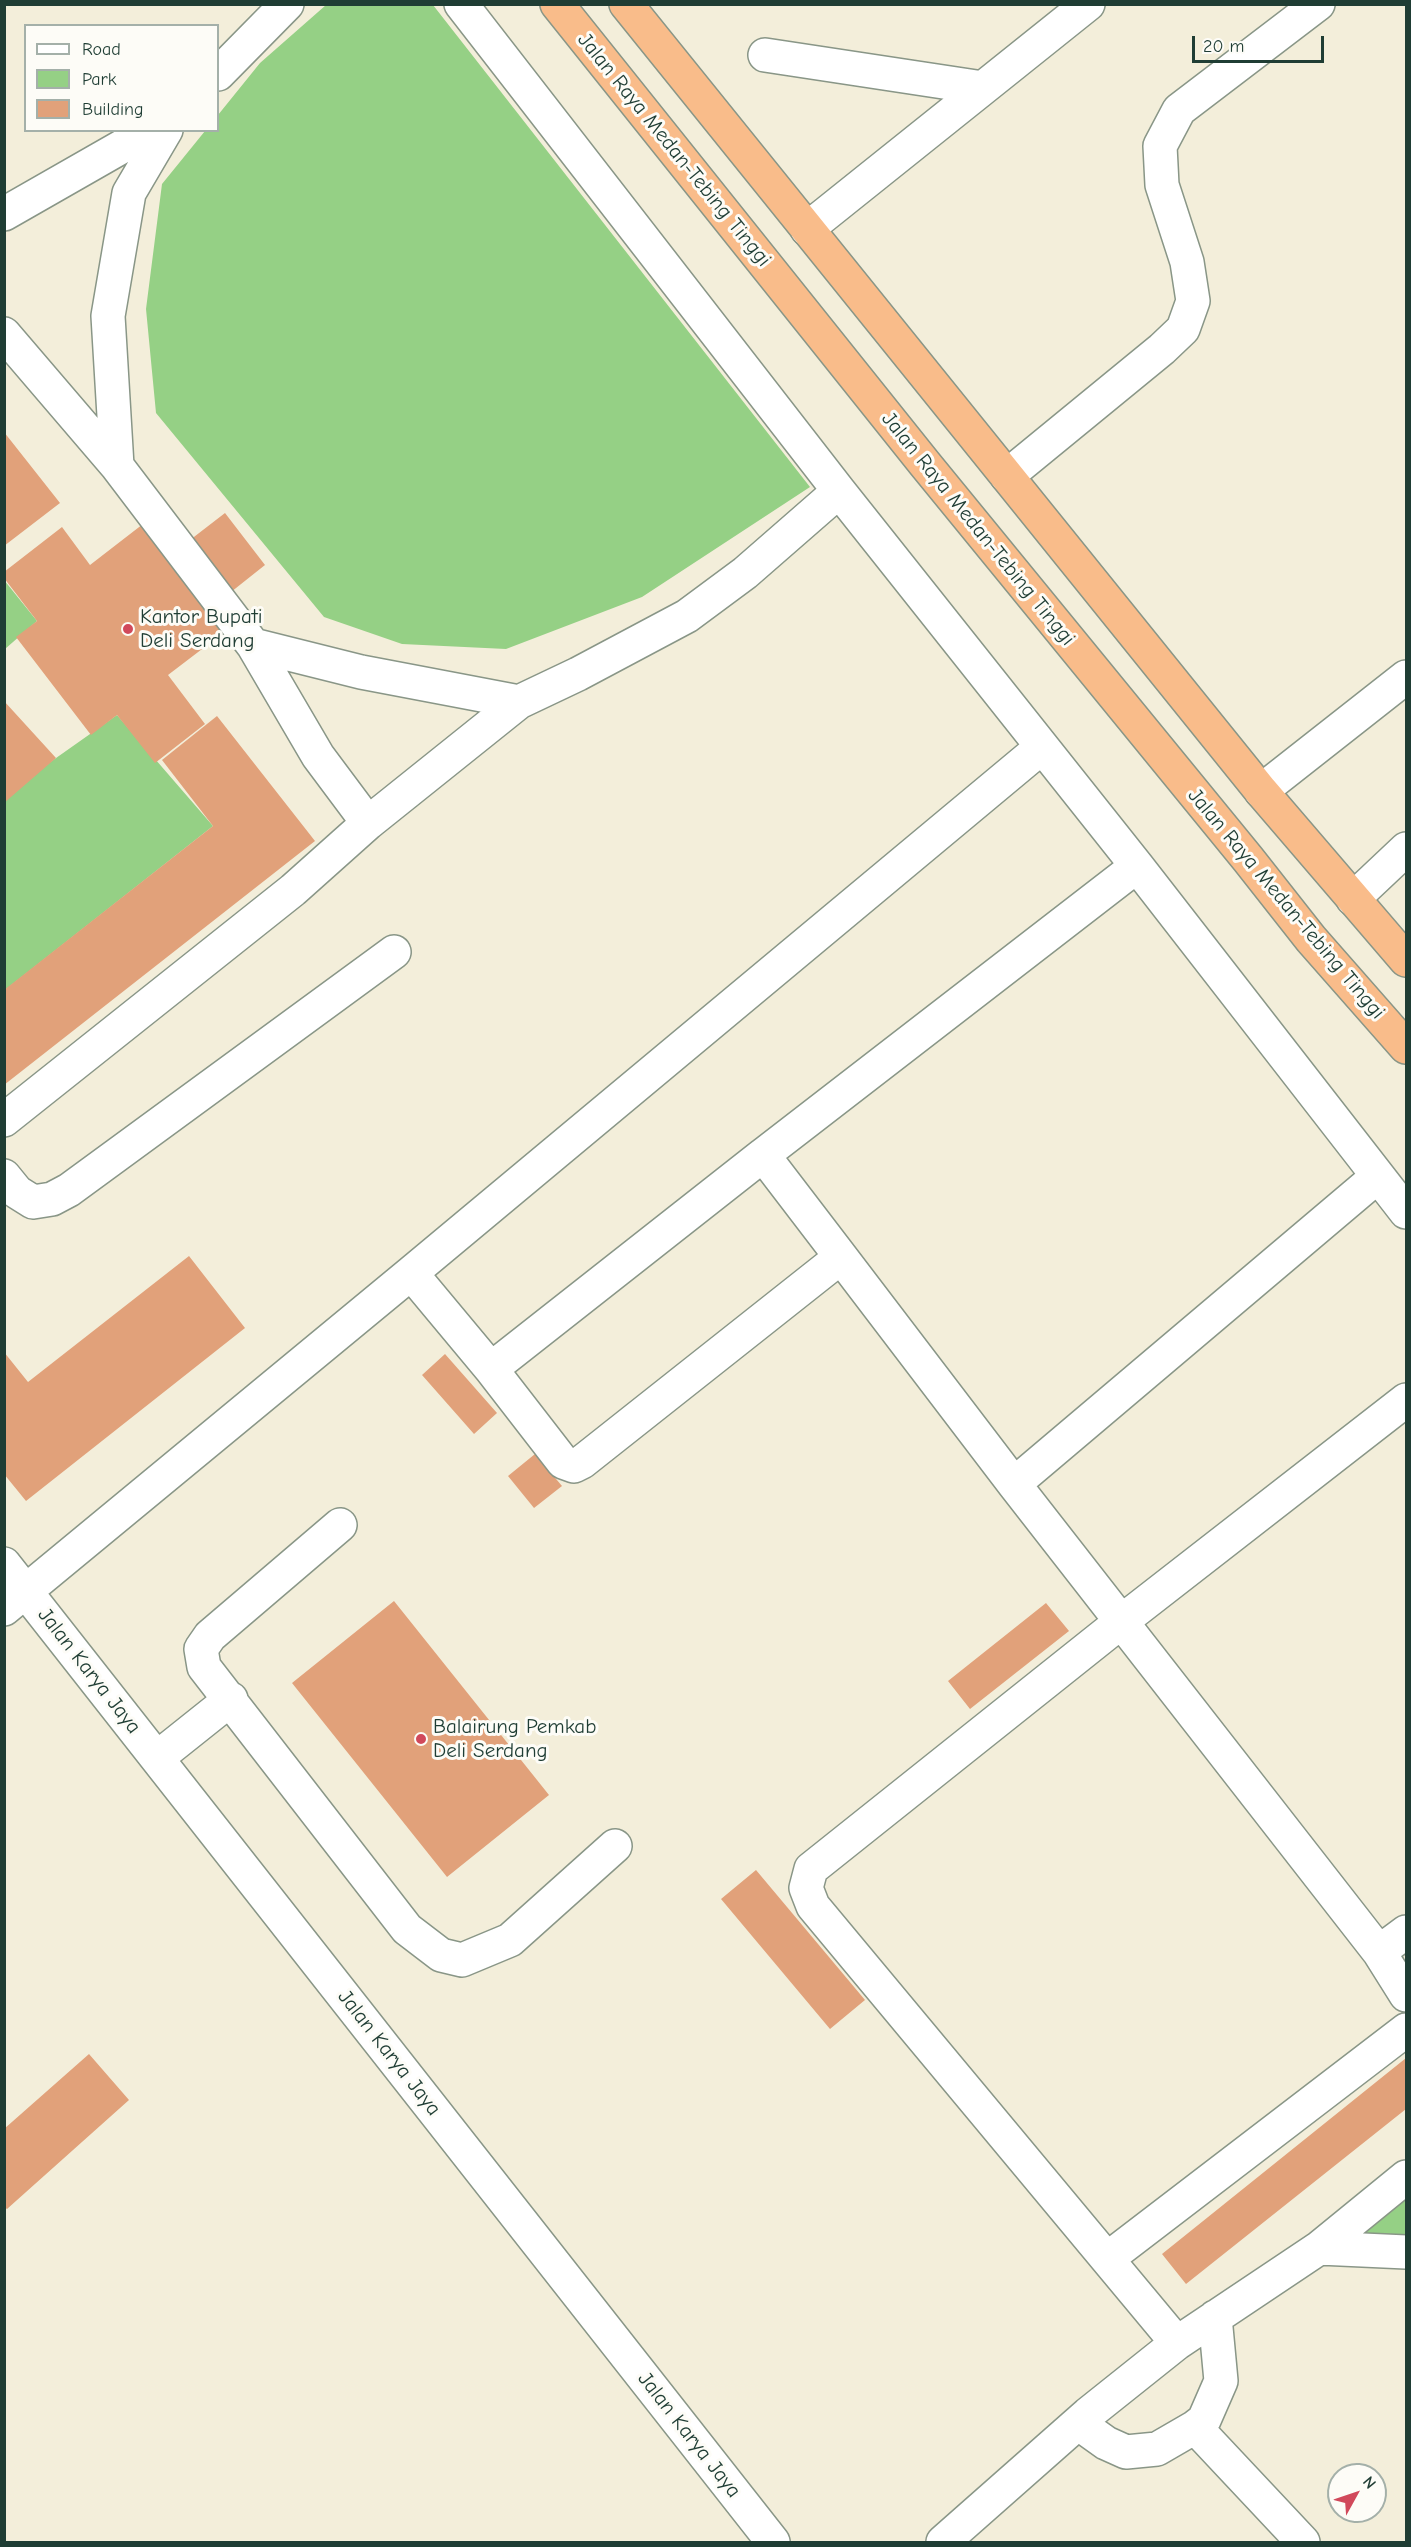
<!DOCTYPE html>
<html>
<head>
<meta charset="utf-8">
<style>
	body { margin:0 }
	#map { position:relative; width:1411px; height:2547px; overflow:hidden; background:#f3eeda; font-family:"Comic Neue",sans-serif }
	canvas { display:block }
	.frame { position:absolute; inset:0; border:6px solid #1f3d34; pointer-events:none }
	.legend { position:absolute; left:24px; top:24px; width:195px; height:108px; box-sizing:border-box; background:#fdfcf7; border:2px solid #a4b0a9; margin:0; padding:8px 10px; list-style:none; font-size:18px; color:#1f3d34 }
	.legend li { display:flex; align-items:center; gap:12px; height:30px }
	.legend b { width:30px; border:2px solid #a4b0a9 }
	.north { position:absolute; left:1327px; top:2463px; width:60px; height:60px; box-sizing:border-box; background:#fdfcf7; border:2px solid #a4b0a9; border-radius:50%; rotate:50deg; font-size:16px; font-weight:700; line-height:24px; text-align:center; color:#1f3d34 }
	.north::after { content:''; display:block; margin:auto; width:21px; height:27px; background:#d1495b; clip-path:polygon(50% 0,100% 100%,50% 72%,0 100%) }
	.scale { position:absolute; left:1192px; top:36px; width:132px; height:27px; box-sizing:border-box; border:3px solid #1f3d34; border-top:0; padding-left:8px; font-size:18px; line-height:21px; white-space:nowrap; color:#1f3d34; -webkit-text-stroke:4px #fdfcf7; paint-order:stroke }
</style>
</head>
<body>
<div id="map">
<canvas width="1411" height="2547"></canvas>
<div class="frame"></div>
<ul class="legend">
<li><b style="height:8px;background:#fff"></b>Road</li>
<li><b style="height:16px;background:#95d085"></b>Park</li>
<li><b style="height:16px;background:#e1a17a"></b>Building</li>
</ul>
<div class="north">N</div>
<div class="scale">20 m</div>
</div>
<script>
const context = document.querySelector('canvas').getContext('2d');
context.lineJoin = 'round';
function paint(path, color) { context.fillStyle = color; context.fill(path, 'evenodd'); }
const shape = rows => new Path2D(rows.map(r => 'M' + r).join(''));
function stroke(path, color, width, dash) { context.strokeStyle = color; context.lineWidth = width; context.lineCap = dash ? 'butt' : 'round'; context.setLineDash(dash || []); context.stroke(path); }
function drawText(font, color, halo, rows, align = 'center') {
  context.font = font + ' "Comic Neue",sans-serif'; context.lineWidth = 6; context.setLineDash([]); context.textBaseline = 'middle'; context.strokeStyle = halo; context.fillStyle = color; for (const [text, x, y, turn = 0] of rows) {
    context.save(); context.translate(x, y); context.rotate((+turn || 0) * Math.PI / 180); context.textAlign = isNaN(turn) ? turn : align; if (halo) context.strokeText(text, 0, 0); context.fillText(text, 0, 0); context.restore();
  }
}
paint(shape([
	[326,5,433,5,810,487,642,597,506,649,402,644,324,617,156,413,146,309,162,184,205,131,218,130,218,115,260,63],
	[4,580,37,621,5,649,4,649],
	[117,715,213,826,5,990,5,794],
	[1406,2162,1406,2243,1322,2236]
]), '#95d085');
paint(shape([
	[4,432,60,503,4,546],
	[165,507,190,540,225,513,265,565,231,592,248,614,168,675,205,724,155,763,117,715,91,735,16,637,37,621,4,578,4,572,62,527,90,565],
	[4,701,56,758,4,803],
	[217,716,315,841,4,1085,4,990,213,826,162,760],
	[189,1256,245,1328,26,1501,4,1474,4,1352,28,1382],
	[445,1354,497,1413,474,1434,422,1375],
	[535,1454,562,1486,534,1508,508,1476],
	[394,1601,549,1795,447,1877,292,1683],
	[1046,1603,1069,1631,970,1709,948,1681],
	[756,1870,865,2000,830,2029,721,1899],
	[89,2054,129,2100,7,2209,4,2207,4,2129],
	[1406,2058,1406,2109,1186,2284,1162,2254]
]), '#e1a17a');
const minor = shape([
	[461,4,839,491,1137,866,1406,1212],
	[765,55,983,88],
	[218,74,287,4],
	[4,214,151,130],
	[807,229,1088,4],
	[4,334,117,466],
	[1007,476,1162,349,1183,329,1193,301,1187,262,1162,185,1160,146,1179,110,1318,4],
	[253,645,361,672,519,702,578,674,687,616,745,573,839,491],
	[1261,791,1406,677],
	[368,823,519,702],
	[1353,899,1406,849],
	[4,1120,293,890,368,823,318,756,253,645,117,466,108,316,129,193,166,130],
	[763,1155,1137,866],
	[4,1176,17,1192,33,1202,52,1199,69,1190,394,952],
	[841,1257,582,1462,574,1466,563,1462,491,1369,763,1155,841,1257,1014,1484,1379,1952,1406,1995],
	[411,1273,491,1369],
	[1014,1484,1378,1176],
	[340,1525,210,1636,201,1649,204,1667,407,1929,441,1955,462,1960,510,1940,615,1846],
	[4,1564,773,2542],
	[4,1609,411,1273,1042,747],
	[157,1758,231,1699],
	[1379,1952,1406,1932],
	[1319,2248,1406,2252],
	[1107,2259,1406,2030],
	[1177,2343,813,1906,806,1888,811,1869,1122,1621,1406,1400],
	[1078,2423,1106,2443,1126,2452,1157,2449,1195,2427,1204,2420,1221,2381,1215,2317],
	[1195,2427,1303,2542],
	[943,2542,1088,2414,1177,2343,1319,2248,1406,2177]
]);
const highway = shape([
	[557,4,925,464,1248,859,1311,939,1406,1047],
	[626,4,1261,791,1406,960]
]);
stroke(minor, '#899687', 36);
stroke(highway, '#899687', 36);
stroke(minor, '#fff', 33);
stroke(highway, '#f9bc8a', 33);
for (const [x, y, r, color] of [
	[128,629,6,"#d1495b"],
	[421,1739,6,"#d1495b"]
]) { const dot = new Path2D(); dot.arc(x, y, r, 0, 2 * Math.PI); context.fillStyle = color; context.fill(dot); stroke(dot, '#fdfcf7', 2); }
drawText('21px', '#1f3d34', '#fdfcf7', [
	["Jalan Raya Medan-Tebing Tinggi",674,150,51],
	["Jalan Raya Medan-Tebing Tinggi",978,529,51],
	["Jalan Raya Medan-Tebing Tinggi",1286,904,50],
	["Jalan Karya Jaya",89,1671,52],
	["Jalan Karya Jaya",389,2053,52],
	["Jalan Karya Jaya",689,2435,52]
]);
drawText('21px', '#1f3d34', '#fdfcf7', [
	["Kantor Bupati",140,617],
	["Deli Serdang",140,641],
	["Balairung Pemkab",433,1727],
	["Deli Serdang",433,1751]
], 'left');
</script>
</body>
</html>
